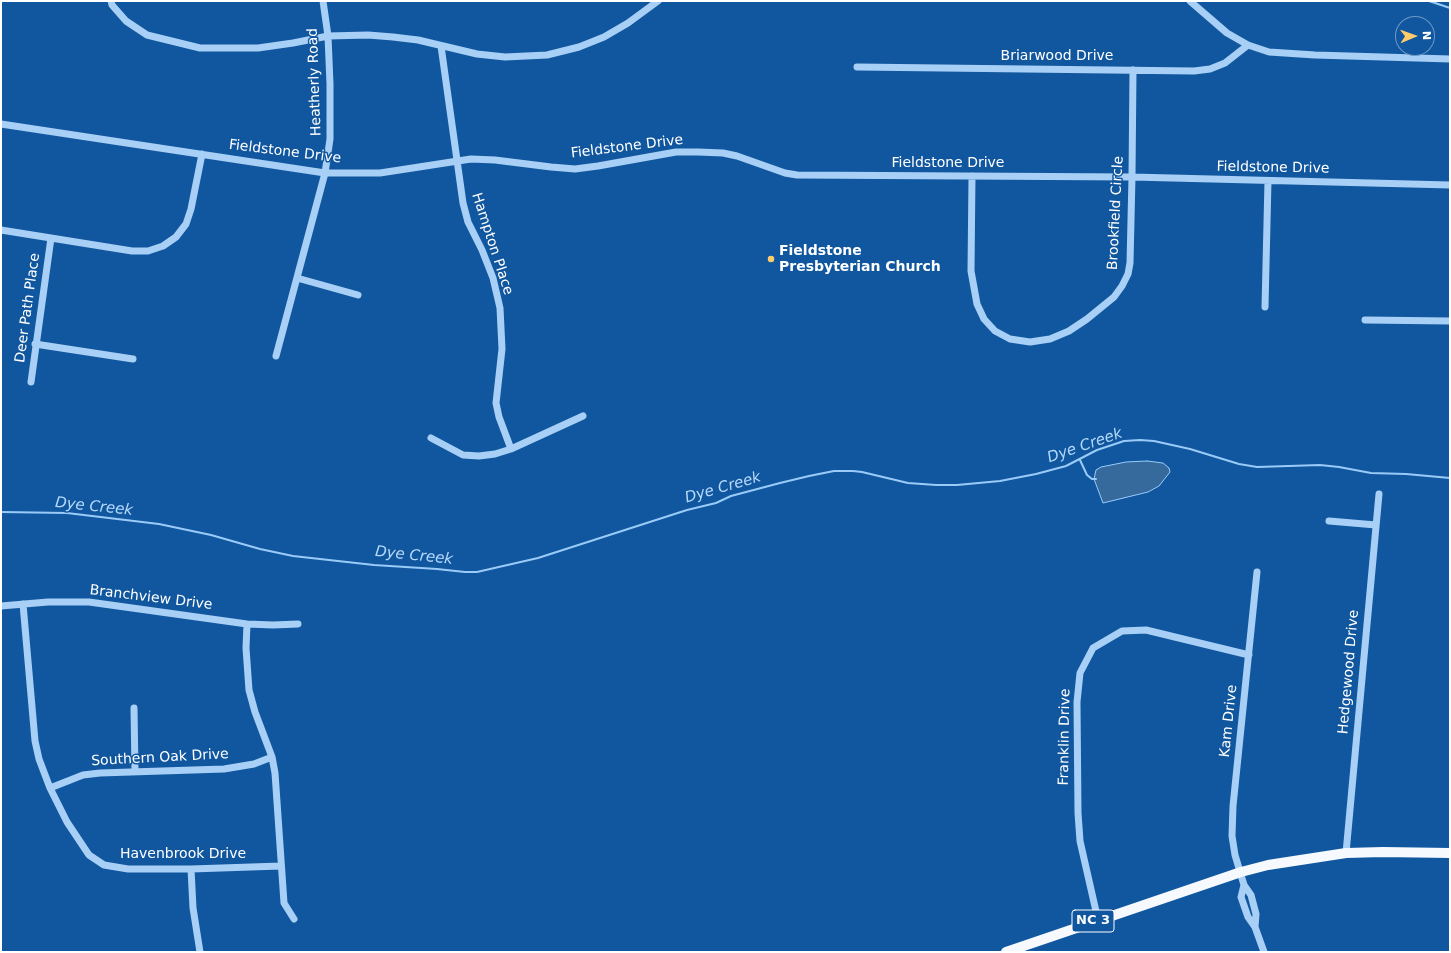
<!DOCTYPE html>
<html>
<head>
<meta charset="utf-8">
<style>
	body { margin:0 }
	#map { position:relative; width:1451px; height:953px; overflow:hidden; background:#11579f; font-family:"DejaVu Sans",sans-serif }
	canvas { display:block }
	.frame { position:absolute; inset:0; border:2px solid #fff; pointer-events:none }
	.north { position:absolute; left:1395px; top:16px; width:40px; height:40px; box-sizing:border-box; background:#11579f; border:1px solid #709ac5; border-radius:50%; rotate:88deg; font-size:11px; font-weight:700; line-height:16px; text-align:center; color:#fff }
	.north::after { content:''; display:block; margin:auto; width:14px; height:18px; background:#ffcc6c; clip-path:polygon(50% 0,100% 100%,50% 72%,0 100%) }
</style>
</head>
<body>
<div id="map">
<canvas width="1451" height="953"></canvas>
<div class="frame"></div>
<div class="north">N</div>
</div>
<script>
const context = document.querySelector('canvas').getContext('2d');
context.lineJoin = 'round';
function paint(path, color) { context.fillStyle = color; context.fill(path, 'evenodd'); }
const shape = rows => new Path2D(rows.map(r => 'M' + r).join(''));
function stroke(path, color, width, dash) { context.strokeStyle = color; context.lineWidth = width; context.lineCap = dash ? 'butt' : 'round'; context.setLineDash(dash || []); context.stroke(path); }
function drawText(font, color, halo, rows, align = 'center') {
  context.font = font + ' "DejaVu Sans",sans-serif'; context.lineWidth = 3; context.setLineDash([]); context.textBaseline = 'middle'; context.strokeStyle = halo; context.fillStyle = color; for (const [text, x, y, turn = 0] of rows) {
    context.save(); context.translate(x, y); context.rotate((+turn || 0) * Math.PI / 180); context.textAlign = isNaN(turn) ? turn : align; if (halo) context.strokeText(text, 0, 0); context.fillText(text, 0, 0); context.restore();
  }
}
const water = shape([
	[1147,461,1163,463,1169,468,1170,472,1159,486,1148,492,1103,503,1094,479,1096,470,1101,467,1126,462,1147,461]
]);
paint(water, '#36699c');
stroke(water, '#9acbf8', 1);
stroke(shape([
	[1429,1,1450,8],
	[1080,460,1087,475,1092,479,1096,479],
	[1,512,67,513,159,524,211,535,260,549,293,556,374,565,437,569,465,572,477,572,538,558,687,510,716,503,731,496,780,483,809,476,834,471,853,471,862,472,908,483,936,485,957,485,1000,481,1036,474,1066,466,1097,450,1124,441,1140,440,1154,441,1190,449,1239,464,1257,467,1320,465,1339,467,1371,473,1406,474,1450,478]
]), '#9acbf8', 2);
stroke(shape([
	[111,1,112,5,126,21,147,35,200,48,258,48,293,43,328,36,368,35,393,37,418,40,477,54,505,57,547,55,579,47,604,37,628,23,658,1],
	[1190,1,1227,33,1248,45,1269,52,1315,55,1450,59],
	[441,46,463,203,468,222,482,250,493,278,500,308,502,349,496,403,499,417,511,449],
	[857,67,1194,71,1210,69,1225,63,1248,45],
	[1,124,325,173,380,173,471,159,495,160,551,167,575,169,598,166,676,152,698,152,723,153,737,156,785,173,797,175,1132,177,1450,185],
	[972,176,971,271,977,304,984,319,995,331,1010,339,1030,342,1050,339,1069,331,1087,319,1114,297,1122,286,1128,274,1130,263,1132,177,1133,70],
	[1,230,132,251,148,251,163,246,176,237,186,224,191,209,202,154],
	[297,278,358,295],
	[1265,307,1268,181],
	[1365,320,1450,321],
	[35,344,133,359],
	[276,356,325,173,330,139,330,84,328,36,323,1],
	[31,382,51,238],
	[431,438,463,455,479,456,495,454,511,449,583,416],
	[1329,521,1376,525],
	[23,604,35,741,39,759,50,788,67,822,89,855,104,865,128,869,191,869,281,866],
	[1,606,48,602,89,602,247,624,273,625,298,624],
	[247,624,246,648,249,690,255,712,272,757,275,773,284,903,294,919],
	[134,708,135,772],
	[50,788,83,775,100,773,224,769,254,764,272,757],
	[1346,853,1379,494],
	[191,869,193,908,200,952],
	[1244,885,1241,897,1248,917,1255,927,1264,952],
	[1098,920,1080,841,1078,813,1077,702,1080,673,1093,648,1122,631,1146,630,1249,655],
	[1255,927,1256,914,1251,895,1244,885,1235,855,1232,836,1233,806,1257,572]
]), '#a8cff5', 7);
stroke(shape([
	[1006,952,1241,872,1268,865,1346,853,1383,852,1450,853]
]), '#f6faff', 10);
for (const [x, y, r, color] of [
	[771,259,4,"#ffcc6c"]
]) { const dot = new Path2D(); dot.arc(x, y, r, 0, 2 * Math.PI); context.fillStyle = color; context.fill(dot); stroke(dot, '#11579f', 1.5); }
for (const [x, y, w] of [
	[1093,921,42]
]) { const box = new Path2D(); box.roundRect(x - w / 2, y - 11, w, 22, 3); context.fillStyle = '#11579f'; context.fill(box); stroke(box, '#fff', 1); }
drawText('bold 13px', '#fff', null, [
	["NC 3",1093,921]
]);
drawText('14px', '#fff', '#11579f', [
	["Briarwood Drive",1057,56],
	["Heatherly Road",315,82,-92],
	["Fieldstone Drive",627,147,-7],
	["Fieldstone Drive",285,152,7],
	["Fieldstone Drive",948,163],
	["Fieldstone Drive",1273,168,1],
	["Brookfield Circle",1116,213,-87],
	["Hampton Place",492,244,72],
	["Deer Path Place",28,308,-82],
	["Branchview Drive",151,598,7],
	["Hedgewood Drive",1349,672,-85],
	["Kam Drive",1229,721,-84],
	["Franklin Drive",1065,737,-89],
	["Southern Oak Drive",160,758,-3],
	["Havenbrook Drive",183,854]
]);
drawText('bold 14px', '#fff', '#11579f', [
	["Fieldstone",779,251],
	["Presbyterian Church",779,267]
], 'left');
drawText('italic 15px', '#b5d9fb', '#11579f', [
	["Dye Creek",1085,446,-19],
	["Dye Creek",723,488,-16],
	["Dye Creek",94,507,6],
	["Dye Creek",414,556,6]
]);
</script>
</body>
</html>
